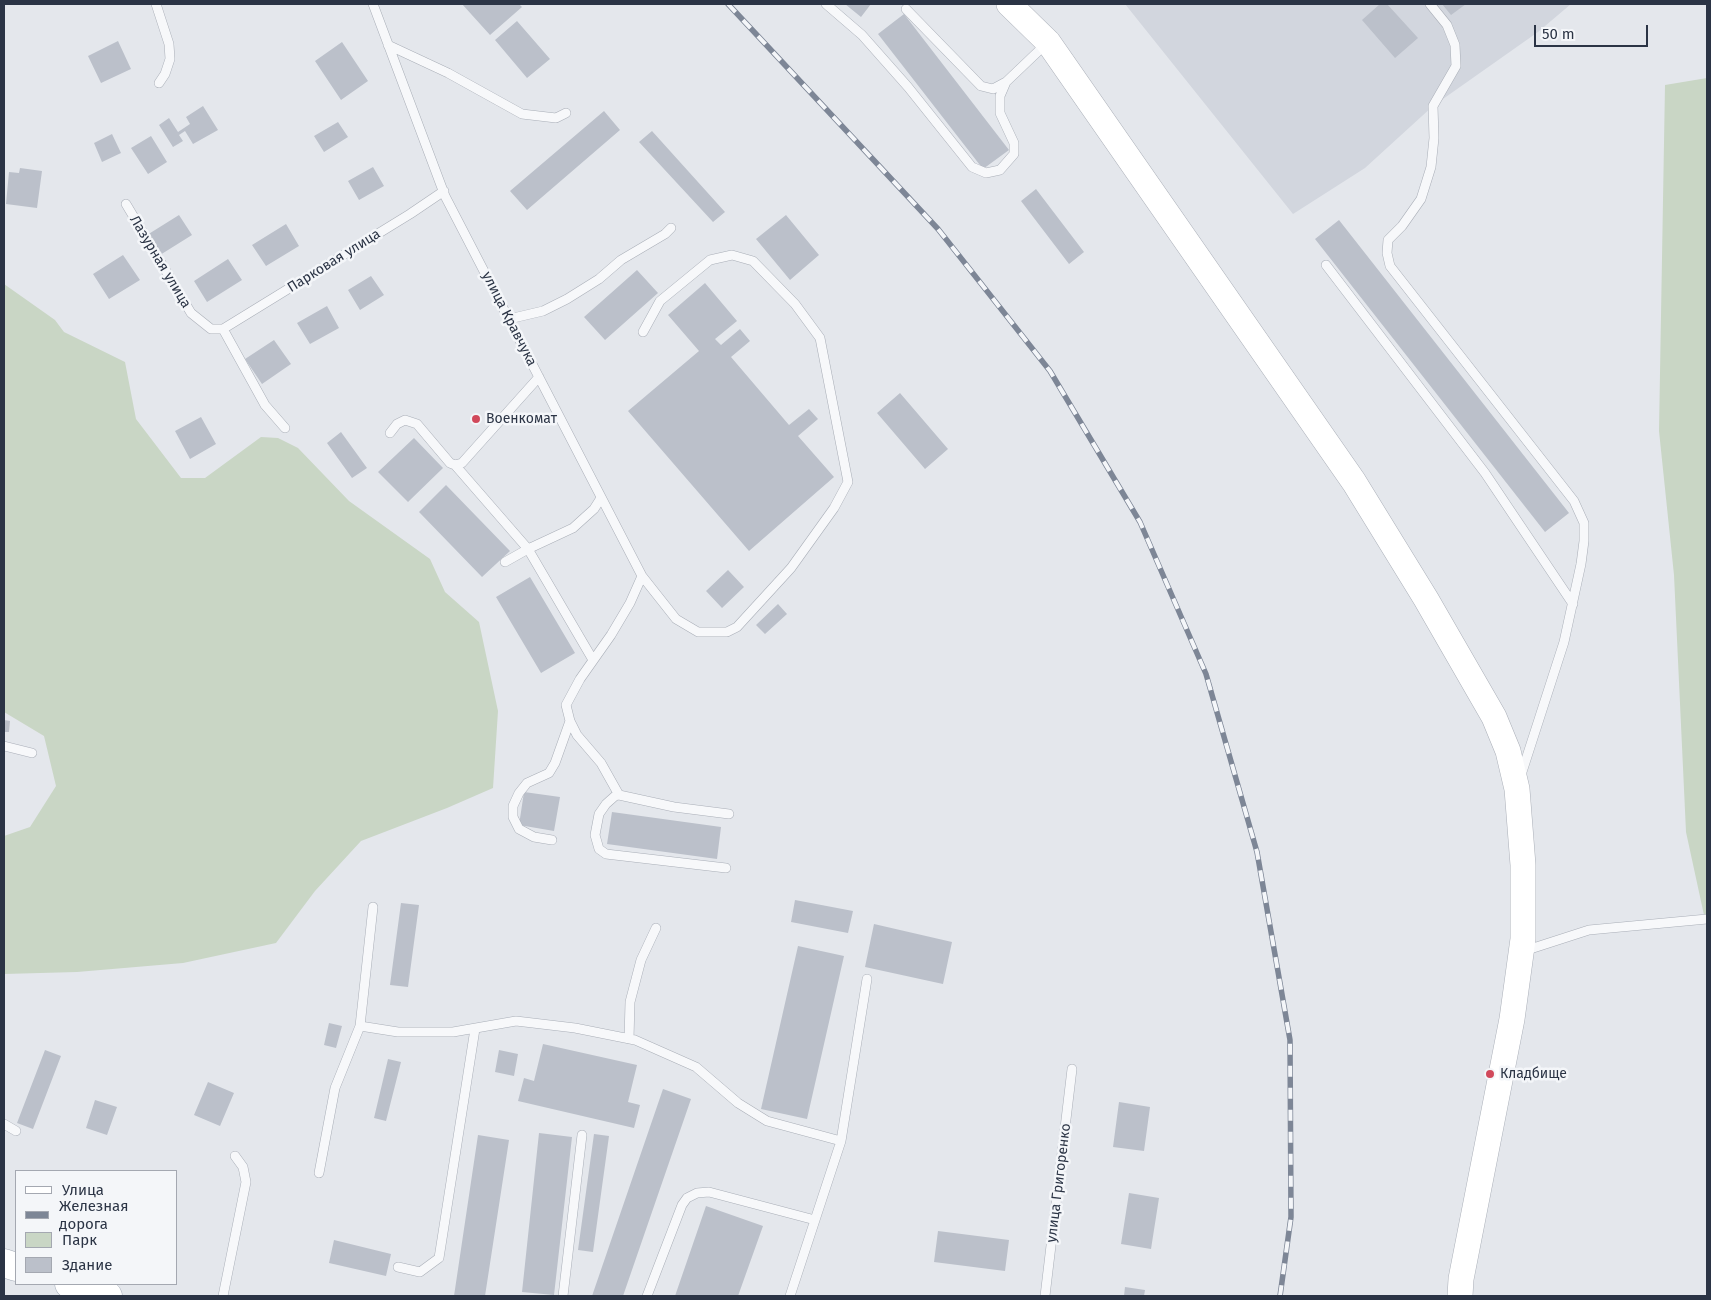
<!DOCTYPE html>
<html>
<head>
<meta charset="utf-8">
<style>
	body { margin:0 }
	#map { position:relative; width:1711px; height:1300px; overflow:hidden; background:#e4e7ec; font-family:"Fira Sans",sans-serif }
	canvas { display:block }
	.frame { position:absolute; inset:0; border:5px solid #2b3445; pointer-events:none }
	.legend { position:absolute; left:15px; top:1170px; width:162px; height:115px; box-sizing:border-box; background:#f4f6f9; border:1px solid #a4a8b1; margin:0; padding:6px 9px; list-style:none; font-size:15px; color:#2b3445 }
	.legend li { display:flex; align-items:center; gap:10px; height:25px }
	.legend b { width:25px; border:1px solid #a4a8b1 }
	.scale { position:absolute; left:1534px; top:25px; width:114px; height:22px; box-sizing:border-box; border:2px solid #2b3445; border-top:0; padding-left:6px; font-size:15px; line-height:18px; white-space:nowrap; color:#2b3445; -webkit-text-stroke:4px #f4f6f9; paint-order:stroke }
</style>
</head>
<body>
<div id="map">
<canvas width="1711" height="1300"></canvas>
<div class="frame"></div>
<ul class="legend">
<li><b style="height:6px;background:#fff"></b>Улица</li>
<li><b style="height:6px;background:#7d8696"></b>Железная дорога</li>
<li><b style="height:14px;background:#c9d6c5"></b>Парк</li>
<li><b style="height:14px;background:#bbc0ca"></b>Здание</li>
</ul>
<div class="scale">50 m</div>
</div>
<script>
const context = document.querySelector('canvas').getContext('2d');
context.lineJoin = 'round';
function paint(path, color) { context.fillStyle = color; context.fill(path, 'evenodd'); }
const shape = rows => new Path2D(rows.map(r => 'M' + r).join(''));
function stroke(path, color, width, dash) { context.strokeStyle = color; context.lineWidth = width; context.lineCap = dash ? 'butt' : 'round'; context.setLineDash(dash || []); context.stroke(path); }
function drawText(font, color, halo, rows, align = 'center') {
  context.font = font + ' "Fira Sans",sans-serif'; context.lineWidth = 5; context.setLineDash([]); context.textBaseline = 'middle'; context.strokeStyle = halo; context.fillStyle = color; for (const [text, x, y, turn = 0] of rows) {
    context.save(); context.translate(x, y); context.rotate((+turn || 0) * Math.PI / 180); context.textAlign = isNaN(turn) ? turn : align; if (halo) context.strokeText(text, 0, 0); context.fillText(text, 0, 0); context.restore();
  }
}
paint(shape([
	[1125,4,1571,4,1538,32,1433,106,1365,168,1293,214]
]), '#d2d6de');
paint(shape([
	[1707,78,1707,929,1686,832,1674,575,1659,431,1665,85],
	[4,284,55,320,64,332,125,362,136,419,181,478,205,478,261,437,278,438,298,448,349,501,430,559,445,592,479,622,498,711,493,788,447,808,361,841,315,891,276,943,183,963,77,972,4,974,4,836,30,827,56,786,44,736,4,712]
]), '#c9d6c5');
paint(shape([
	[462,4,519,4,522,7,490,35],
	[845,4,871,4,861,17],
	[1380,4,1387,4,1418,38,1395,58,1362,20],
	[1442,4,1466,4,1451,15],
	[904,14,1009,150,983,169,878,34],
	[517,21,550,59,527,78,495,40],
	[118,41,131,69,101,83,88,56],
	[342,42,368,81,341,100,315,61],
	[203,106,218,130,193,144,185,131,179,135,183,141,173,147,159,125,169,118,178,132,190,124,186,117],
	[604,111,620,130,527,210,510,191],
	[338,122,348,137,324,152,314,136],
	[652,131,725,212,713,222,639,142],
	[112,134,121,153,102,162,94,143],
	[151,136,167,162,148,174,131,148],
	[373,167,384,186,359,200,348,181],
	[20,168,42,171,37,208,6,204,9,172,19,173],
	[1036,189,1084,252,1069,264,1021,201],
	[179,215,192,235,160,255,147,235],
	[786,215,819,255,790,280,756,239],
	[1339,220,1569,513,1545,532,1315,239],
	[286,224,299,246,266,266,252,245],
	[123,255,140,280,109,299,93,274],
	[228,259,242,280,207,302,194,281],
	[637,270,658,293,605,340,584,317],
	[371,276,384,295,360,310,348,290],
	[705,283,737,321,715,339,721,345,740,329,750,341,731,357,789,425,809,409,818,419,798,436,834,477,749,551,628,411,699,351,668,315],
	[327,306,339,328,310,344,297,323],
	[274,340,291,364,262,384,245,359],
	[900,393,948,449,925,469,877,413],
	[201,417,216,444,190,459,175,431],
	[341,432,367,468,352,478,327,443],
	[414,438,443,468,408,502,378,472],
	[446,485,510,551,482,577,419,512],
	[728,570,744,587,722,608,706,591],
	[530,577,575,653,541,673,496,597],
	[778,604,787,614,765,634,756,625],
	[4,720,10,721,9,732,4,732],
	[524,792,560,797,554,831,519,825],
	[612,812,721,827,717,859,607,844],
	[795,900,853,911,848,933,791,922],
	[401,903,419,905,408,987,390,985],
	[874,924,952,942,943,984,865,967],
	[798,946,844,956,807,1119,761,1109],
	[329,1023,342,1026,336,1048,324,1045],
	[543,1044,637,1065,628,1102,640,1105,634,1128,518,1101,524,1078,534,1081],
	[45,1050,61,1056,33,1129,17,1123],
	[499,1050,518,1054,514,1076,495,1072],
	[388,1059,401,1062,386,1121,374,1118],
	[208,1082,234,1093,220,1126,194,1115],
	[663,1089,691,1099,623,1296,592,1296],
	[95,1100,117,1107,107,1135,86,1128],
	[1119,1102,1150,1107,1144,1151,1113,1147],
	[539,1133,572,1137,554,1295,522,1292],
	[594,1134,609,1136,593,1252,578,1250],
	[478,1135,509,1140,485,1296,454,1296],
	[1129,1193,1159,1198,1151,1249,1121,1244],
	[706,1206,763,1226,738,1296,675,1296],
	[938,1231,1009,1240,1005,1271,934,1262],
	[334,1240,391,1254,386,1276,329,1263],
	[1125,1287,1145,1290,1144,1296,1124,1296]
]), '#bbc0ca');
const service = shape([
	[156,4,169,44,170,59,165,74,159,83],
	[373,4,445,196,642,576,676,619,698,632,727,632,737,627,791,568,834,508,848,482,820,338,795,304,753,261,732,255,710,260,660,301,643,332],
	[826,4,862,35,908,87,972,167,986,173,1000,170,1014,154,1014,143,1000,113,1000,96,1006,82],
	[1430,4,1447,25,1455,45,1456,66,1433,106,1434,138,1431,167,1421,199,1402,226,1388,240,1387,253,1390,266,1574,501,1584,523,1584,541,1581,564,1564,642,1521,775],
	[906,9,981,86,993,89,1006,82,1048,42],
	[388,45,448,73,522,114,556,118,566,113],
	[126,204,191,313,211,329,223,329,410,214,444,191],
	[1326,265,1485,473,1573,604],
	[509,319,543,311,567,299,599,279,621,260,665,234,671,228],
	[223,329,265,405,285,428],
	[390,433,397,424,405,420,417,424,450,463,455,465,462,463,539,377],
	[455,465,528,549,593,660],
	[505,562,528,549,573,528,594,509,601,498],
	[642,576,630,603,611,635,580,679,566,705,570,721,577,735,601,763,619,795,674,807,729,814],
	[4,746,32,753],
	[619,795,615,796,606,804,599,814,595,835,599,849,606,854,726,868],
	[552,840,534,837,519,829,513,817,513,806,519,793,527,783,549,773,555,763,570,721],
	[373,907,360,1026,398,1032,453,1032,516,1021,575,1028,635,1040,696,1067,738,1103,767,1121,841,1141],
	[1524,951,1589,930,1707,919],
	[629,1039,630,1002,641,960,656,928],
	[4,1124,16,1131],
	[319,1173,335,1088,360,1026],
	[398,1267,420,1272,439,1258,475,1029],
	[223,1296,246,1182,243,1167,235,1156],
	[563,1296,582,1135],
	[647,1296,682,1205,687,1198,697,1193,709,1192,815,1220],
	[790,1296,841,1141,867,979],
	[1045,1296,1072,1069]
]);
const secondary = shape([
	[1009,4,1048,42,1354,482,1426,599,1494,717,1508,751,1517,789,1523,865,1523,939,1512,1019,1461,1279,1460,1296]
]);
const primary = shape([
	[4,1263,16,1267],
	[69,1284,108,1296]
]);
stroke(service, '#a9aeb7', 10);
stroke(secondary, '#a9aeb7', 26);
stroke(primary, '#a3abb8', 29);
stroke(service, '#f7f8fa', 9);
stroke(secondary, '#fff', 25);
stroke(primary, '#fff', 28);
const rail = shape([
	[728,4,938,229,1050,371,1140,522,1206,674,1257,852,1290,1040,1291,1217,1280,1296]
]);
stroke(rail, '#7d8696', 5.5);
stroke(rail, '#f4f6f9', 4, [11]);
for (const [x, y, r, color] of [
	[476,419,5,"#d1495b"],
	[1490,1074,5,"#d1495b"]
]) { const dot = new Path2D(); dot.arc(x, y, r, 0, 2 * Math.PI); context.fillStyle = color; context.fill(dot); stroke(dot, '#f4f6f9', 2); }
drawText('14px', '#2b3445', '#f4f6f9', [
	["Парковая улица",334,261,-32],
	["Лазурная улица",160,262,59],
	["улица Кравчука",509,319,63],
	["улица Григоренко",1059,1183,-83]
]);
drawText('14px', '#2b3445', '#f4f6f9', [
	["Военкомат",486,419],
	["Кладбище",1500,1074]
], 'left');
</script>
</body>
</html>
